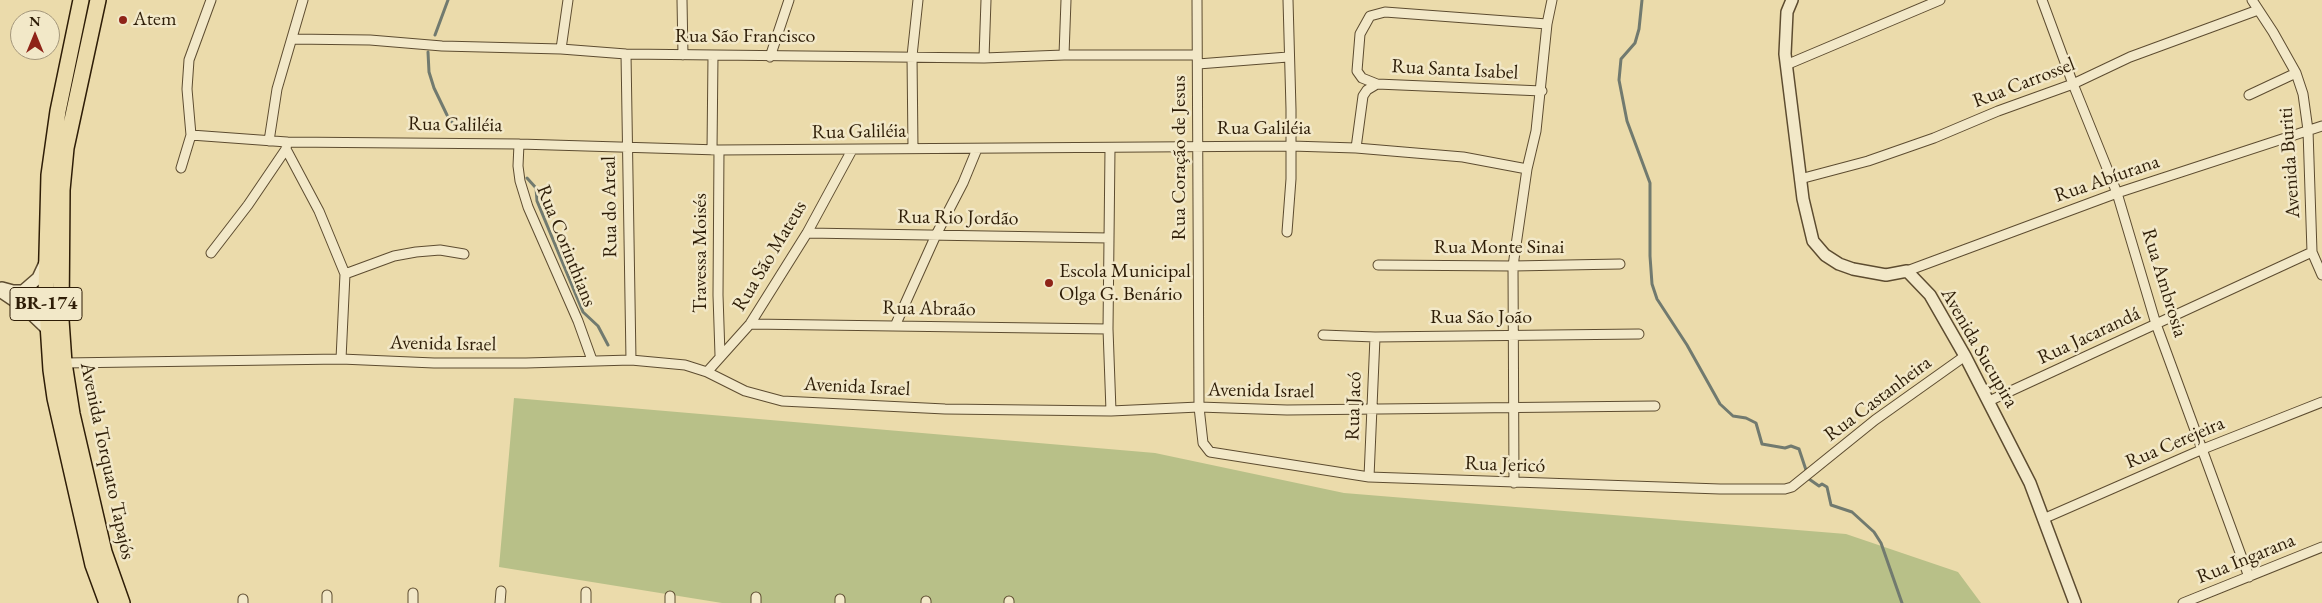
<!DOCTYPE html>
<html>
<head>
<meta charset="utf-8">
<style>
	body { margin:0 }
	#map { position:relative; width:2322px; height:603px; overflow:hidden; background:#ebdbab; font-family:"EB Garamond",serif }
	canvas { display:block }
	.north { position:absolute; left:10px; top:10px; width:50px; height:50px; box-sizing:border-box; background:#f2e8c8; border:1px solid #a4977b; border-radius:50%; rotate:0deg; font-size:14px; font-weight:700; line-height:20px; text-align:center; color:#2e1d07 }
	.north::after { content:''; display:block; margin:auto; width:18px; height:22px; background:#8f2418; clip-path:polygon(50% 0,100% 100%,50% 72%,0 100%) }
</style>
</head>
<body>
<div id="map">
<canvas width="2322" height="603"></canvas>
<div class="north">N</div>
</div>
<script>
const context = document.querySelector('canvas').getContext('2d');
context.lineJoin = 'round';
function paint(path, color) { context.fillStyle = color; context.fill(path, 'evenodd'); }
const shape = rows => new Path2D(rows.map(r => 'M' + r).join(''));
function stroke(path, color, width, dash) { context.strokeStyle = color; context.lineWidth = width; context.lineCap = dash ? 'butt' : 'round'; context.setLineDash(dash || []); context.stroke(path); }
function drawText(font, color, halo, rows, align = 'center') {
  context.font = font + ' "EB Garamond",serif'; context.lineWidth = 5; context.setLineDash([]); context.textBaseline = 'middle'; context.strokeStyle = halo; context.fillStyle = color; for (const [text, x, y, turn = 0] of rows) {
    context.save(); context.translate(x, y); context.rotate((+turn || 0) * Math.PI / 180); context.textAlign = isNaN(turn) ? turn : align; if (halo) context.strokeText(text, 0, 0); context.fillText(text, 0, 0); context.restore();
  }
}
paint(shape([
	[514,398,1155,453,1344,493,1846,534,1958,572,1981,603,722,603,499,567]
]), '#b8c088');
stroke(shape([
	[1642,0,1639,29,1635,43,1621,59,1619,80,1627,121,1650,183,1650,256,1652,284,1657,299,1687,345,1720,404,1733,416,1746,418,1756,423,1762,444,1785,448,1791,446,1799,449,1809,479,1819,486,1822,484,1827,487,1831,505,1852,512,1874,532,1881,543,1902,603],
	[435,35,448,0],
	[428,52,429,72,434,88,447,115,456,128],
	[527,178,536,188,537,201,583,312,598,326,608,345]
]), '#717a6f', 3);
const minor = shape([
	[682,0,683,55],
	[1197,0,1199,407,1203,443,1210,452,1369,477,1720,489,1785,489,1792,487,1875,420,1965,356],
	[2042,0,2073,84,2117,193,2156,324,2249,577],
	[2252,0,2273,32,2296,73,2303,94,2308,130,2312,252,2322,275],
	[292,39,370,40,442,46,561,49,626,54,984,58,1064,55,1197,55],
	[561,49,568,0],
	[626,54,631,360],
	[1064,55,1066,0],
	[770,57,789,0],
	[984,58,986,0],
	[1198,64,1288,57],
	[1786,65,1940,0],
	[1377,84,1362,78,1357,71,1360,34,1370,16,1385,12,1547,24],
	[2249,95,2296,73],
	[191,135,287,142,519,144,719,150,1291,146,1356,148,1463,157,1527,169],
	[269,141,277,89,303,0],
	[287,142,286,149,319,211,345,274,341,359],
	[519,144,518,166,520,181,528,207,578,321,592,360],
	[913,148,912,56,918,0],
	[1356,148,1363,96,1367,90,1377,84,1542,91],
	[1110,149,1108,329,1111,411],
	[712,150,713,56],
	[719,150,718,295,720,355],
	[181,168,191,135,187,89,189,60,211,0],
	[1800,179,1868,161,1934,138,1998,111,2073,84,2130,57,2258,10],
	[1287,232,1291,179,1291,109,1288,0],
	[807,233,1109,238],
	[211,253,248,205,286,149],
	[1378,265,1513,266,1620,264],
	[1907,271,2117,193,2322,126],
	[345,274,394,256,416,252,440,250,464,254],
	[750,324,1108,329],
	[895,326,936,235,963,183,977,149],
	[1323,335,1375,337,1639,334],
	[64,363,341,359,434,363,526,363,631,360,685,365,707,372,745,391,782,401,945,409,1111,411,1199,407,1287,410,1655,406],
	[707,372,750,324,807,233,852,150],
	[1989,401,2312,252],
	[1369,477,1375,337],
	[1514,483,1513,266,1527,169,1536,131,1547,24,1552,0],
	[2043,519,2203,449,2322,402],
	[1009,601,1009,603],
	[243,603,243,599],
	[327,603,327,595],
	[413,603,413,593],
	[500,603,501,591],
	[586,603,586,592],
	[670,603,670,596],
	[756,603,756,597],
	[840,603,840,599],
	[926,603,926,601],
	[2183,603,2322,547]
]);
const tertiary = shape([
	[1792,0,1787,12,1785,54,1803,199,1813,241,1825,255,1839,264,1853,269,1886,275,1907,271,1930,295,1965,356,2030,483,2075,603],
	[2,288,13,291,23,291,38,278,45,263],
	[0,291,25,308,48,330]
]);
const trunk = shape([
	[81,0,58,111,49,175,46,293,51,370,55,398,93,565,107,603],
	[98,0,66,148,62,190,61,320,64,363,72,414,104,552,122,603]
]);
stroke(minor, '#5d4c30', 11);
stroke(tertiary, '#5d4c30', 14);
stroke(trunk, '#2e1d07', 18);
stroke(minor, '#f2e8c8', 9);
stroke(tertiary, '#f2e8c8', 11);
stroke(trunk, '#ebdbab', 15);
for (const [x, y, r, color] of [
	[123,20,5,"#8f2418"],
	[1049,283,5,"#8f2418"]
]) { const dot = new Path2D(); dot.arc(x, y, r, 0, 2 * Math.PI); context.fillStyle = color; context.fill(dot); stroke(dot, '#f2e8c8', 2); }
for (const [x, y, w] of [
	[46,304,72]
]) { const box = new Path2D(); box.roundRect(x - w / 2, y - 16.5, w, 33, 4); context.fillStyle = '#f2e8c8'; context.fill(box); stroke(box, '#2e1d07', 1); }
drawText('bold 19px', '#2e1d07', null, [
	["BR-174",46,304]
]);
drawText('20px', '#2e1d07', '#f2e8c8', [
	["Atem",133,20],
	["Escola Municipal",1059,272],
	["Olga G. Benário",1059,295]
], 'left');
drawText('20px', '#2e1d07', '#f2e8c8', [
	["Rua São Francisco",745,37],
	["Rua Santa Isabel",1455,70,3],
	["Rua Carrossel",2024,83,-21],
	["Rua Galiléia",455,125,1],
	["Rua Galiléia",1264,129],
	["Rua Galiléia",859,132,-1],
	["Rua Coração de Jesus",1180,158,-90],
	["Avenida Buriti",2290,163,-94],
	["Rua Abíurana",2107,179,-19],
	["Rua do Areal",610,207,-91],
	["Rua Rio Jordão",958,218,1],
	["Rua Corinthians",566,246,68],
	["Rua Monte Sinai",1499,248],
	["Travessa Moisés",701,253,-90],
	["Rua São Mateus",770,256,-59],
	["Rua Ambrosia",2164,283,73],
	["Rua Abraão",929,309,1],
	["Rua São João",1481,318],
	["Rua Jacarandá",2089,336,-25],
	["Avenida Israel",443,344,1],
	["Avenida Sucupira",1979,348,60],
	["Avenida Israel",857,387,3],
	["Avenida Israel",1261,391,1],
	["Rua Castanheira",1878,399,-37],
	["Rua Jacó",1354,406,-88],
	["Rua Cerejeira",2175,443,-23],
	["Avenida Torquato Tapajós",107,461,78],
	["Rua Jericó",1505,465,2],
	["Rua Ingarana",2246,559,-22]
]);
</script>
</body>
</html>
